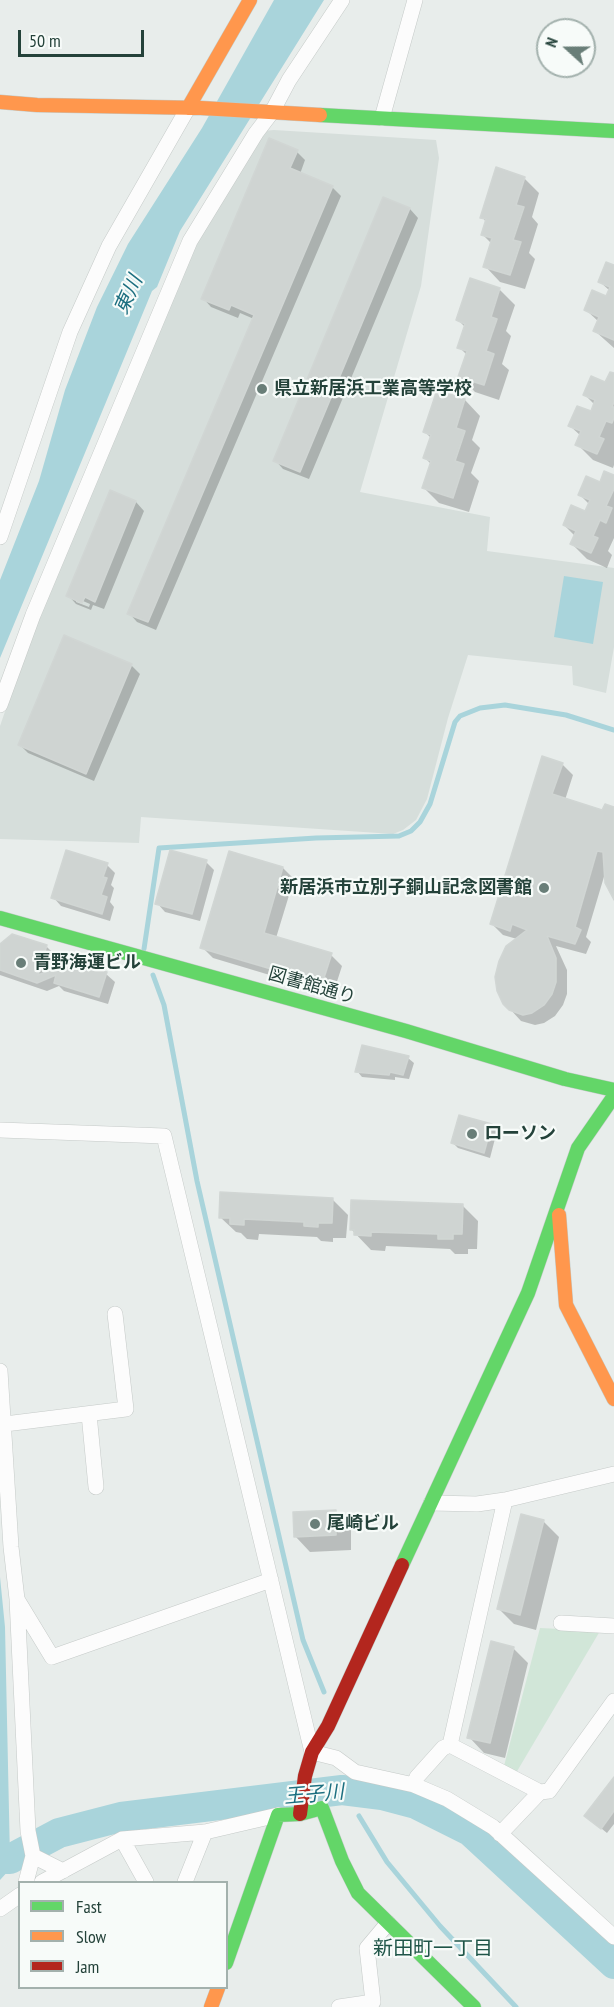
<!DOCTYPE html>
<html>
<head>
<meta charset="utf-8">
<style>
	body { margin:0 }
	#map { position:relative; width:614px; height:2007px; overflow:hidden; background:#e8edeb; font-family:"PT Sans Narrow",sans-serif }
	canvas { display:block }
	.legend { position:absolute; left:18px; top:1881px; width:210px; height:108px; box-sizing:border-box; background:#f7fbf9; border:2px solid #a3b1ad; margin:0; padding:8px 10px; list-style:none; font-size:18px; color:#24423a }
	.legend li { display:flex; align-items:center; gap:12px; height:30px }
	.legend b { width:30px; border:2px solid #a3b1ad }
	.north { position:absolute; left:536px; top:18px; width:60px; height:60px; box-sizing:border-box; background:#f7fbf9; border:2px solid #a3b1ad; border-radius:50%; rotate:291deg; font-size:16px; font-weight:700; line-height:24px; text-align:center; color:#24423a }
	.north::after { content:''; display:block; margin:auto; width:21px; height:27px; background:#697e78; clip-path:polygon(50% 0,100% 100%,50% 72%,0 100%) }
	.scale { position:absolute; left:18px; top:30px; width:126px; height:27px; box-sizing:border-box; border:3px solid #24423a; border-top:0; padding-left:8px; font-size:18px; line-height:21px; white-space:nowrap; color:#24423a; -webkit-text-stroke:4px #f7fbf9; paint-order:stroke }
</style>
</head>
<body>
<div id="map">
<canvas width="614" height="2007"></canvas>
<ul class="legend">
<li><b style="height:8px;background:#63d668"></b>Fast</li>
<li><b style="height:8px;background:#ff974d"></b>Slow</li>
<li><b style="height:8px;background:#b3261e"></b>Jam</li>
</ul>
<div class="north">N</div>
<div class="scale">50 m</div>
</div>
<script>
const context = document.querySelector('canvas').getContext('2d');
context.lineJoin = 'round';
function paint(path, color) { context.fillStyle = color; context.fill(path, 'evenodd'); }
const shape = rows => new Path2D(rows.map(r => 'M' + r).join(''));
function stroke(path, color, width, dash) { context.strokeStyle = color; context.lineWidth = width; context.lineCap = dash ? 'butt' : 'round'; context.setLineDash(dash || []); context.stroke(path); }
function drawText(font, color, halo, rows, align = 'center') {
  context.font = font + ' "PT Sans Narrow","Noto Sans JP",sans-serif'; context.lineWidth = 4.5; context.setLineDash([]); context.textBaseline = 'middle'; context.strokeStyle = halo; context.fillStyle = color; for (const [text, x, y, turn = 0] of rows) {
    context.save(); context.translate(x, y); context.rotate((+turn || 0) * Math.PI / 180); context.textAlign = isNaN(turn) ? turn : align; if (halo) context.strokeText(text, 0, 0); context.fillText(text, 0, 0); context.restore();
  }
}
paint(shape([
	[274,130,436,140,439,158,421,286,360,492,490,517,487,551,614,568,614,647,606,693,573,685,572,666,468,655,448,718,427,799,416,820,403,830,393,834,141,817,139,843,0,839,0,726,31,636,194,244,263,131]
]), '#d6dedb');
paint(shape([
	[540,1628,600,1631,516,1773,504,1766]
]), '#d1e6d8');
paint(shape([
	[274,0,324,0,180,231,157,287,152,291,0,658,0,580,39,481,65,390,97,307,128,244,202,128],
	[564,576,603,582,593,644,554,637],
	[0,1577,5,1627,10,1858,10,1869,0,1880]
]), '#a9d4db');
paint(shape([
	[297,152,305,160,300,174,333,188,341,196,156,630,137,622,129,613,254,319,240,313,238,318,211,307,203,298],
	[524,178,539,193,532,217,538,224,529,253,535,259,525,289,500,282,485,266,492,244,482,234,486,222,482,217],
	[384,199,410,209,418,218,309,479,283,469,275,460],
	[614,267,614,348,595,331,599,322,586,310,607,298,610,291,599,281],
	[499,289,515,305,506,331,511,336,502,364,509,370,499,400,475,392,460,376,467,355,459,347,466,328,458,320],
	[614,375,614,465,613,468,593,460,577,444,581,436,570,426,592,413,595,405,585,395,606,384],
	[465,400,480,416,472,440,480,448,471,473,479,481,469,512,439,503,423,487,431,464,425,458,431,438,425,432],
	[614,476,614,538,608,551,612,555,607,568,587,559,572,544,575,536,564,525,586,513,589,504,579,494],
	[111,492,136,502,144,511,104,609,93,605,91,610,76,604,68,595],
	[76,598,90,604,89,607,76,602],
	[131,665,140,674,94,781,28,753,20,745],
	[562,764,573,775,565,800,603,812,614,809,614,897,606,870,586,937,591,942,586,954,556,946,567,970,567,994,563,1005,555,1016,544,1023,535,1025,521,1021,510,1009,517,939,503,935,492,924],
	[206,862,214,870,200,921,165,912,157,903],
	[107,865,115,873,111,885,114,888,110,902,114,907,110,921,61,906,53,897],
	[283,868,294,879,276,938,331,955,342,966,333,994,213,958,202,947],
	[0,945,46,946,55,955,49,972,106,974,115,982,108,1004,64,991,59,986,47,991,0,975],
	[408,1058,414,1063,409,1079,395,1077,395,1080,362,1077,357,1071],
	[460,1117,492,1126,497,1131,490,1158,458,1148,453,1143],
	[332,1199,348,1215,346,1238,333,1238,333,1242,321,1241,317,1237,259,1234,258,1240,247,1239,241,1233,236,1232,220,1217],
	[463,1206,478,1221,477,1249,468,1249,468,1254,455,1254,450,1249,386,1246,385,1251,371,1250,351,1229],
	[335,1512,351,1527,351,1550,310,1552,295,1536],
	[543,1521,559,1537,536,1630,514,1624,499,1609],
	[513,1648,528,1663,505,1758,484,1753,469,1737],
	[614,1779,614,1824,607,1833,586,1816]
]), '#0003');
stroke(shape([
	[144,949,159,848,316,838,399,836,411,831,420,822,430,804,455,722,460,716,480,708,505,705,566,715,614,730],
	[153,975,164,1005,197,1181,303,1640,324,1692],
	[342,1790,348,1800],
	[359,1816,387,1862,440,1926,516,2007]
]), '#a9d4db', 5);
stroke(shape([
	[0,1859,10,1859,59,1833,121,1817,342,1790,382,1795,416,1804,470,1831,614,1964]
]), '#a9d4db', 30);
const building = shape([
	[269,138,298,150,290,168,333,186,148,622,127,614,254,315,231,305,229,310,201,299,269,138],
	[496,167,525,177,516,205,524,207,513,240,521,242,510,275,483,267,492,238,481,235,486,219,480,218,496,167],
	[383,197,410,208,300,472,273,461,383,197],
	[606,262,614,265,614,340,593,331,599,317,584,310,592,290,606,296,610,287,598,282,606,262],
	[470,278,500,288,491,317,497,319,486,351,494,354,484,385,458,377,467,351,457,348,465,324,456,320,470,278],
	[610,372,614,373,614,402,612,407,614,407,614,418,612,423,606,421,599,437,604,439,597,454,575,445,581,431,568,426,577,406,591,411,595,400,583,395,591,376,605,382,610,372],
	[437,390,465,399,456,428,465,431,455,461,464,464,453,498,422,488,431,461,423,458,431,435,423,432,437,390],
	[604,471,614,475,614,489,606,506,612,508,606,523,600,520,593,536,598,538,591,553,570,544,576,531,563,525,571,505,585,511,590,500,578,495,586,476,600,482,604,471],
	[110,490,136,501,95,602,85,597,82,603,66,596,110,490],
	[64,635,132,664,86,774,18,745,64,635],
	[542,756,563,763,552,794,602,810,605,804,614,807,614,900,605,883,603,852,597,851,575,927,581,930,575,944,547,936,556,958,556,982,552,994,544,1005,532,1013,523,1015,509,1010,503,1004,497,991,495,977,499,961,506,946,527,930,512,924,510,931,490,924,542,756],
	[66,850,108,863,103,877,107,878,101,895,107,897,102,914,51,898,66,850],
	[170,850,207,860,192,914,155,904,170,850],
	[229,851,283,867,264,933,332,953,322,984,200,948,229,851],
	[12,934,47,945,38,975,56,968,60,958,107,972,99,997,54,983,56,975,37,983,0,970,0,944,12,934],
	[362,1045,409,1056,403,1075,390,1072,389,1075,355,1072,362,1045],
	[459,1115,492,1124,484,1153,451,1143,459,1115],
	[220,1192,333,1198,332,1223,318,1223,318,1227,304,1226,304,1222,244,1219,244,1225,230,1224,230,1218,219,1218,220,1192],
	[351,1200,463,1204,462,1234,453,1234,453,1239,438,1239,438,1234,371,1232,371,1236,354,1235,354,1230,350,1230,351,1200],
	[336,1510,336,1535,294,1537,293,1512,336,1510],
	[521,1514,544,1520,520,1615,497,1609,521,1514],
	[491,1641,514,1647,490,1743,467,1738,491,1641],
	[614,1777,614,1811,601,1829,584,1816,614,1777]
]);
paint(building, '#cfd4d2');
stroke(building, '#d1d6d4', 1.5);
const street = shape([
	[382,118,415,0],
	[0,537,70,332,109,246,188,108],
	[0,705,33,615,190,241,256,133,272,112,289,80,342,0],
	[0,1130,164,1136,312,1752,336,1758,355,1772,414,1785,447,1799,493,1827,614,1937],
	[0,1371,11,1547,17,1599,28,1831,33,1856,26,1882],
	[89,1414,96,1487],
	[5,1424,126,1409,115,1314],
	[614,1474,505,1500,450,1745,540,1792,549,1791,614,1701],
	[431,1503,477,1504,505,1500],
	[18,1601,52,1657,271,1580],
	[561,1623,614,1626],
	[414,1785,417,1777,443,1748,450,1745],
	[500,1834,540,1792],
	[122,1839,146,1882],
	[33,1856,63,1871],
	[42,1882,122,1839,205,1832,278,1815],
	[185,1882,205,1832],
	[0,1909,20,1895],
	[339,2007,373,2002,367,1948,388,1923]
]);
const fast = shape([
	[320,115,614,131],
	[0,918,406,1031,565,1079,614,1090],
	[402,1565,528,1293,578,1148,614,1096],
	[226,1963,278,1815,300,1814,322,1808,342,1861,358,1893,474,2007]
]);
const slow = shape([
	[0,102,37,105,201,108,320,115],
	[188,108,250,0],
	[559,1215,566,1305,614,1399],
	[211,2007,218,1988]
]);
const jam = shape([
	[300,1814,305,1776,312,1752,328,1726,402,1565]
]);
stroke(street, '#c5cac8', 16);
stroke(fast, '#c3cbc8', 15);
stroke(slow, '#c3cbc8', 15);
stroke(jam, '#c3cbc8', 15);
stroke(street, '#fcfcfc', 15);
stroke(fast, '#63d668', 14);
stroke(slow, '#ff974d', 14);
stroke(jam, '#b3261e', 14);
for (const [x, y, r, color] of [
	[262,389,6,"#697e78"],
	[544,888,6,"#697e78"],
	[21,963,6,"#697e78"],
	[472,1134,6,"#697e78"],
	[315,1524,6,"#697e78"]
]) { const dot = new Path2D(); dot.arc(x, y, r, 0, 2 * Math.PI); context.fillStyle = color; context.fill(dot); stroke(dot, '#f7fbf9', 2); }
drawText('bold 18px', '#24423a', '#f7fbf9', [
	["県立新居浜工業高等学校",274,389],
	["新居浜市立別子銅山記念図書館",532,888,"right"],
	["青野海運ビル",33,963],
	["ローソン",484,1134],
	["尾崎ビル",327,1524]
], 'left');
drawText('18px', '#24423a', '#f7fbf9', [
	["図書館通り",312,986,16]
]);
drawText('italic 20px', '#1c6f80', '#f7fbf9', [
	["東川",129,295,-66],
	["王子川",314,1795,-5]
]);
drawText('20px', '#1f5548', '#f7fbf9', [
	["新田町一丁目",433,1949]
]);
</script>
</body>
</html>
